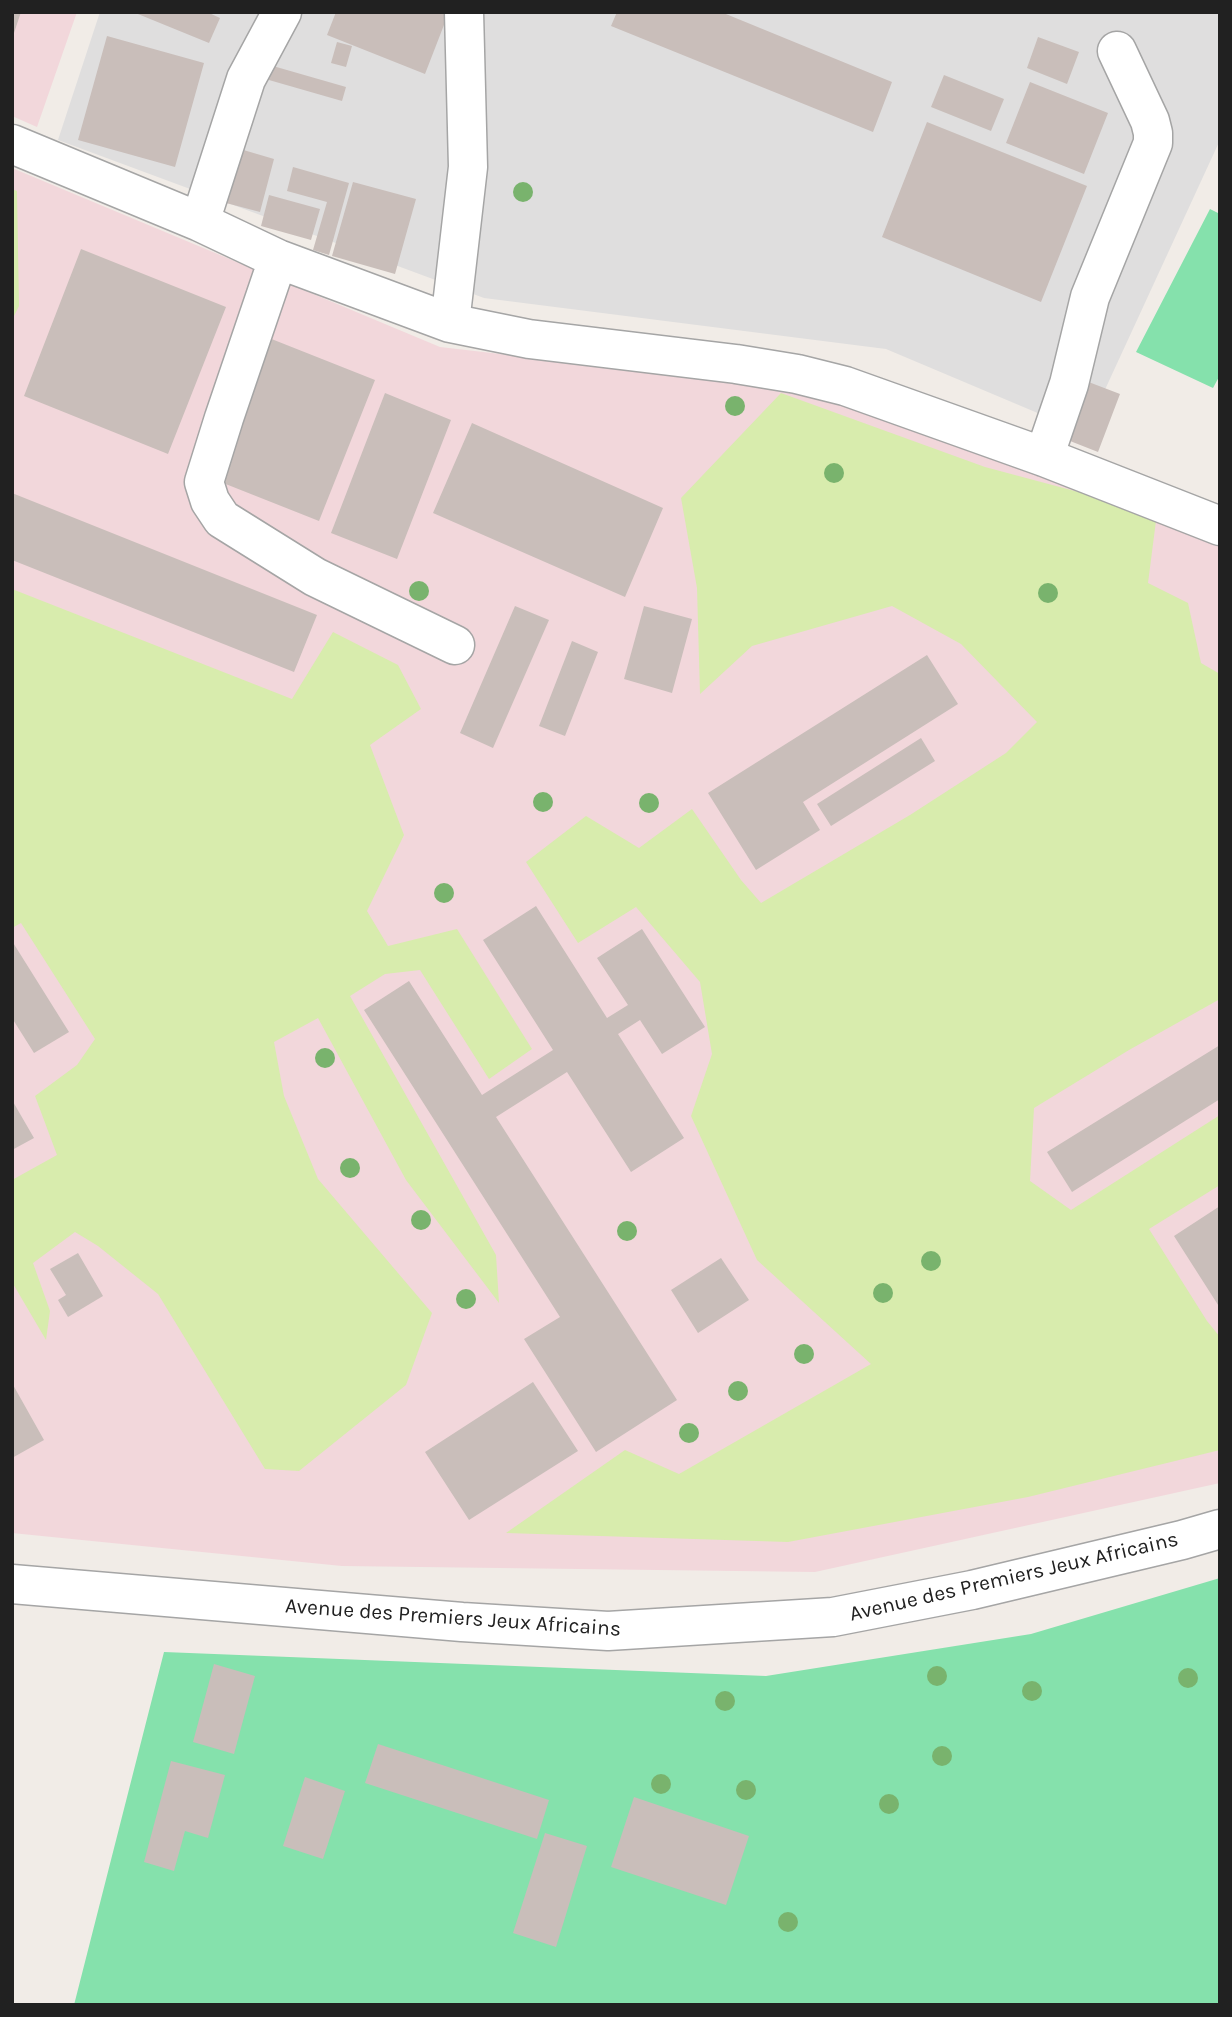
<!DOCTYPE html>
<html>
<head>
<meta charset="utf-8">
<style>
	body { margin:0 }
	#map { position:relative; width:1232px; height:2017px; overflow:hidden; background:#f1ece7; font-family:Karla,sans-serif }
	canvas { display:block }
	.frame { position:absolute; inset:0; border:14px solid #212121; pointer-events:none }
</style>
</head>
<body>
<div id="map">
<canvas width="1232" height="2017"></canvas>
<div class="frame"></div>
</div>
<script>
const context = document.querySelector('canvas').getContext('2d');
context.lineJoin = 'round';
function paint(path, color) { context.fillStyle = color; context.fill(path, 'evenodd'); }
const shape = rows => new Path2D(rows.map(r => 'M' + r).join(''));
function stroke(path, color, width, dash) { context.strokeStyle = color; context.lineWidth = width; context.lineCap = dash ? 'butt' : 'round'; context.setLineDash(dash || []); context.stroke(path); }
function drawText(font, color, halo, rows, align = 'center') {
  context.font = font + ' Karla,sans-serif'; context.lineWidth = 6; context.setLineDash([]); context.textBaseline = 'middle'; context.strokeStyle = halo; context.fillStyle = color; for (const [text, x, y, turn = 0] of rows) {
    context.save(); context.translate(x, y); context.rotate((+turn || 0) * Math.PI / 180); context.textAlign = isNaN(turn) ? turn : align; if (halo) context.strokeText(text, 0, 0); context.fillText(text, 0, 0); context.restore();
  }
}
paint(shape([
	[100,12,1220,12,1220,140,1085,433,886,349,484,298,58,140]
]), '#dfdede');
paint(shape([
	[12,12,77,12,37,127,12,116],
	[12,168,440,347,829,392,1220,539,1220,1483,815,1572,342,1566,12,1533]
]), '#f2d7db');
paint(shape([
	[12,189,17,191,19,306,12,320],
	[781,393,985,467,1157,513,1148,583,1188,603,1201,663,1220,674,1220,999,1129,1050,1034,1108,1030,1181,1071,1210,1220,1115,1220,1185,1149,1229,1207,1321,1220,1337,1220,1450,1028,1497,788,1542,506,1533,625,1450,679,1474,871,1364,757,1260,691,1116,712,1054,700,982,636,907,578,943,526,862,586,816,639,848,692,809,741,880,761,903,910,815,1006,753,1037,722,961,644,892,606,752,646,700,694,697,588,681,498],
	[12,589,292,699,333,632,398,665,421,709,370,745,404,835,367,911,388,946,457,929,532,1049,489,1079,420,970,385,974,350,996,496,1255,499,1303,406,1180,318,1018,274,1042,284,1096,318,1179,432,1313,406,1385,299,1471,265,1469,158,1294,98,1246,75,1232,33,1263,50,1311,46,1340,12,1282,12,1180,57,1155,35,1096,77,1065,95,1039,21,923,12,928]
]), '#d8ecad');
paint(shape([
	[1210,209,1220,214,1220,375,1213,388,1136,352],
	[1220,1578,1220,2005,74,2005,164,1652,766,1676,1031,1634]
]), '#85e1ac');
paint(shape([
	[12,12,21,12,13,36,12,36],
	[133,12,207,12,220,18,209,43],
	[336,12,449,12,425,74,327,35],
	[617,12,721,12,892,82,873,132,611,26],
	[107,36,204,63,175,167,78,140],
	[1038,37,1079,52,1067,84,1027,68],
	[337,42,352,46,346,67,331,63],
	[266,64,346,87,342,101,262,78],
	[944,75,1004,99,991,131,931,107],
	[1030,82,1108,113,1084,174,1006,143],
	[927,122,1087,186,1041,302,882,237],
	[240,149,274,159,260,212,226,203],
	[293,167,349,183,329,255,313,250,327,202,287,191],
	[353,182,416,199,395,274,332,256],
	[269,195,320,209,311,240,261,226],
	[81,249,226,307,168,454,24,396],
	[269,338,375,380,319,521,213,479],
	[1086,381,1120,394,1098,452,1065,439],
	[385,393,451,420,397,559,331,533],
	[472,423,663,508,625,597,433,513],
	[12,493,317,615,294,672,12,560],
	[515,606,549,620,493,748,460,733],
	[644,606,692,619,672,693,624,679],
	[572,641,598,652,565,736,539,726],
	[927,655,958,704,803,802,820,830,756,870,708,793],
	[921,738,935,761,831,826,817,804],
	[536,906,607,1018,628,1005,597,958,642,929,705,1027,662,1054,640,1020,618,1034,684,1138,631,1172,567,1072,496,1117,677,1400,596,1452,524,1339,560,1317,364,1010,409,981,482,1095,553,1050,483,940],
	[12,941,69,1032,34,1053,12,1018],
	[1220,1045,1220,1099,1072,1192,1047,1152],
	[12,1100,34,1138,12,1150],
	[1220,1206,1220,1308,1174,1236],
	[78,1253,103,1296,68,1317,58,1300,66,1295,50,1269],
	[721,1258,749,1300,698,1333,671,1290],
	[533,1382,578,1451,469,1520,425,1452],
	[12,1383,44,1440,12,1458],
	[214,1664,255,1676,234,1754,193,1742],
	[378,1744,549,1800,537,1839,365,1783],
	[171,1761,225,1775,208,1838,185,1831,174,1871,144,1862],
	[305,1777,345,1791,323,1859,283,1846],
	[634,1797,749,1836,726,1905,611,1867],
	[545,1833,587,1846,556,1947,513,1933]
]), '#c9beba');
const minor = shape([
	[12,144,200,222,278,259,450,323,529,339,736,364,797,374,845,386,1044,457,1220,526],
	[200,222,246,79,282,12],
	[278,259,224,418,204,482,210,501,222,519,315,577,455,645],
	[450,323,468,167,464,12],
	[1044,457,1069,384,1090,297,1153,143,1153,133,1150,121,1117,51],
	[12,1584,462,1622,608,1631,833,1617,972,1590,1182,1540,1220,1529]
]);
stroke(minor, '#a5a5a5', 41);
stroke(minor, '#fff', 38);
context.fillStyle = '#79b36d';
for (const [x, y] of [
	[523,192],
	[735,406],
	[834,473],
	[419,591],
	[1048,593],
	[543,802],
	[649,803],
	[444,893],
	[325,1058],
	[350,1168],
	[421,1220],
	[627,1231],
	[931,1261],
	[883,1293],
	[466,1299],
	[804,1354],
	[738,1391],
	[689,1433],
	[937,1676],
	[1188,1678],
	[1032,1691],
	[725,1701],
	[942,1756],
	[661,1784],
	[746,1790],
	[889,1804],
	[788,1922]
]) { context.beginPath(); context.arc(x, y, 10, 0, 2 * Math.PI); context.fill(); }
drawText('21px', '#212121', '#fff', [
	["Avenue des Premiers Jeux Africains",1014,1577,-13],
	["Avenue des Premiers Jeux Africains",453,1618,4]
]);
</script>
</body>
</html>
